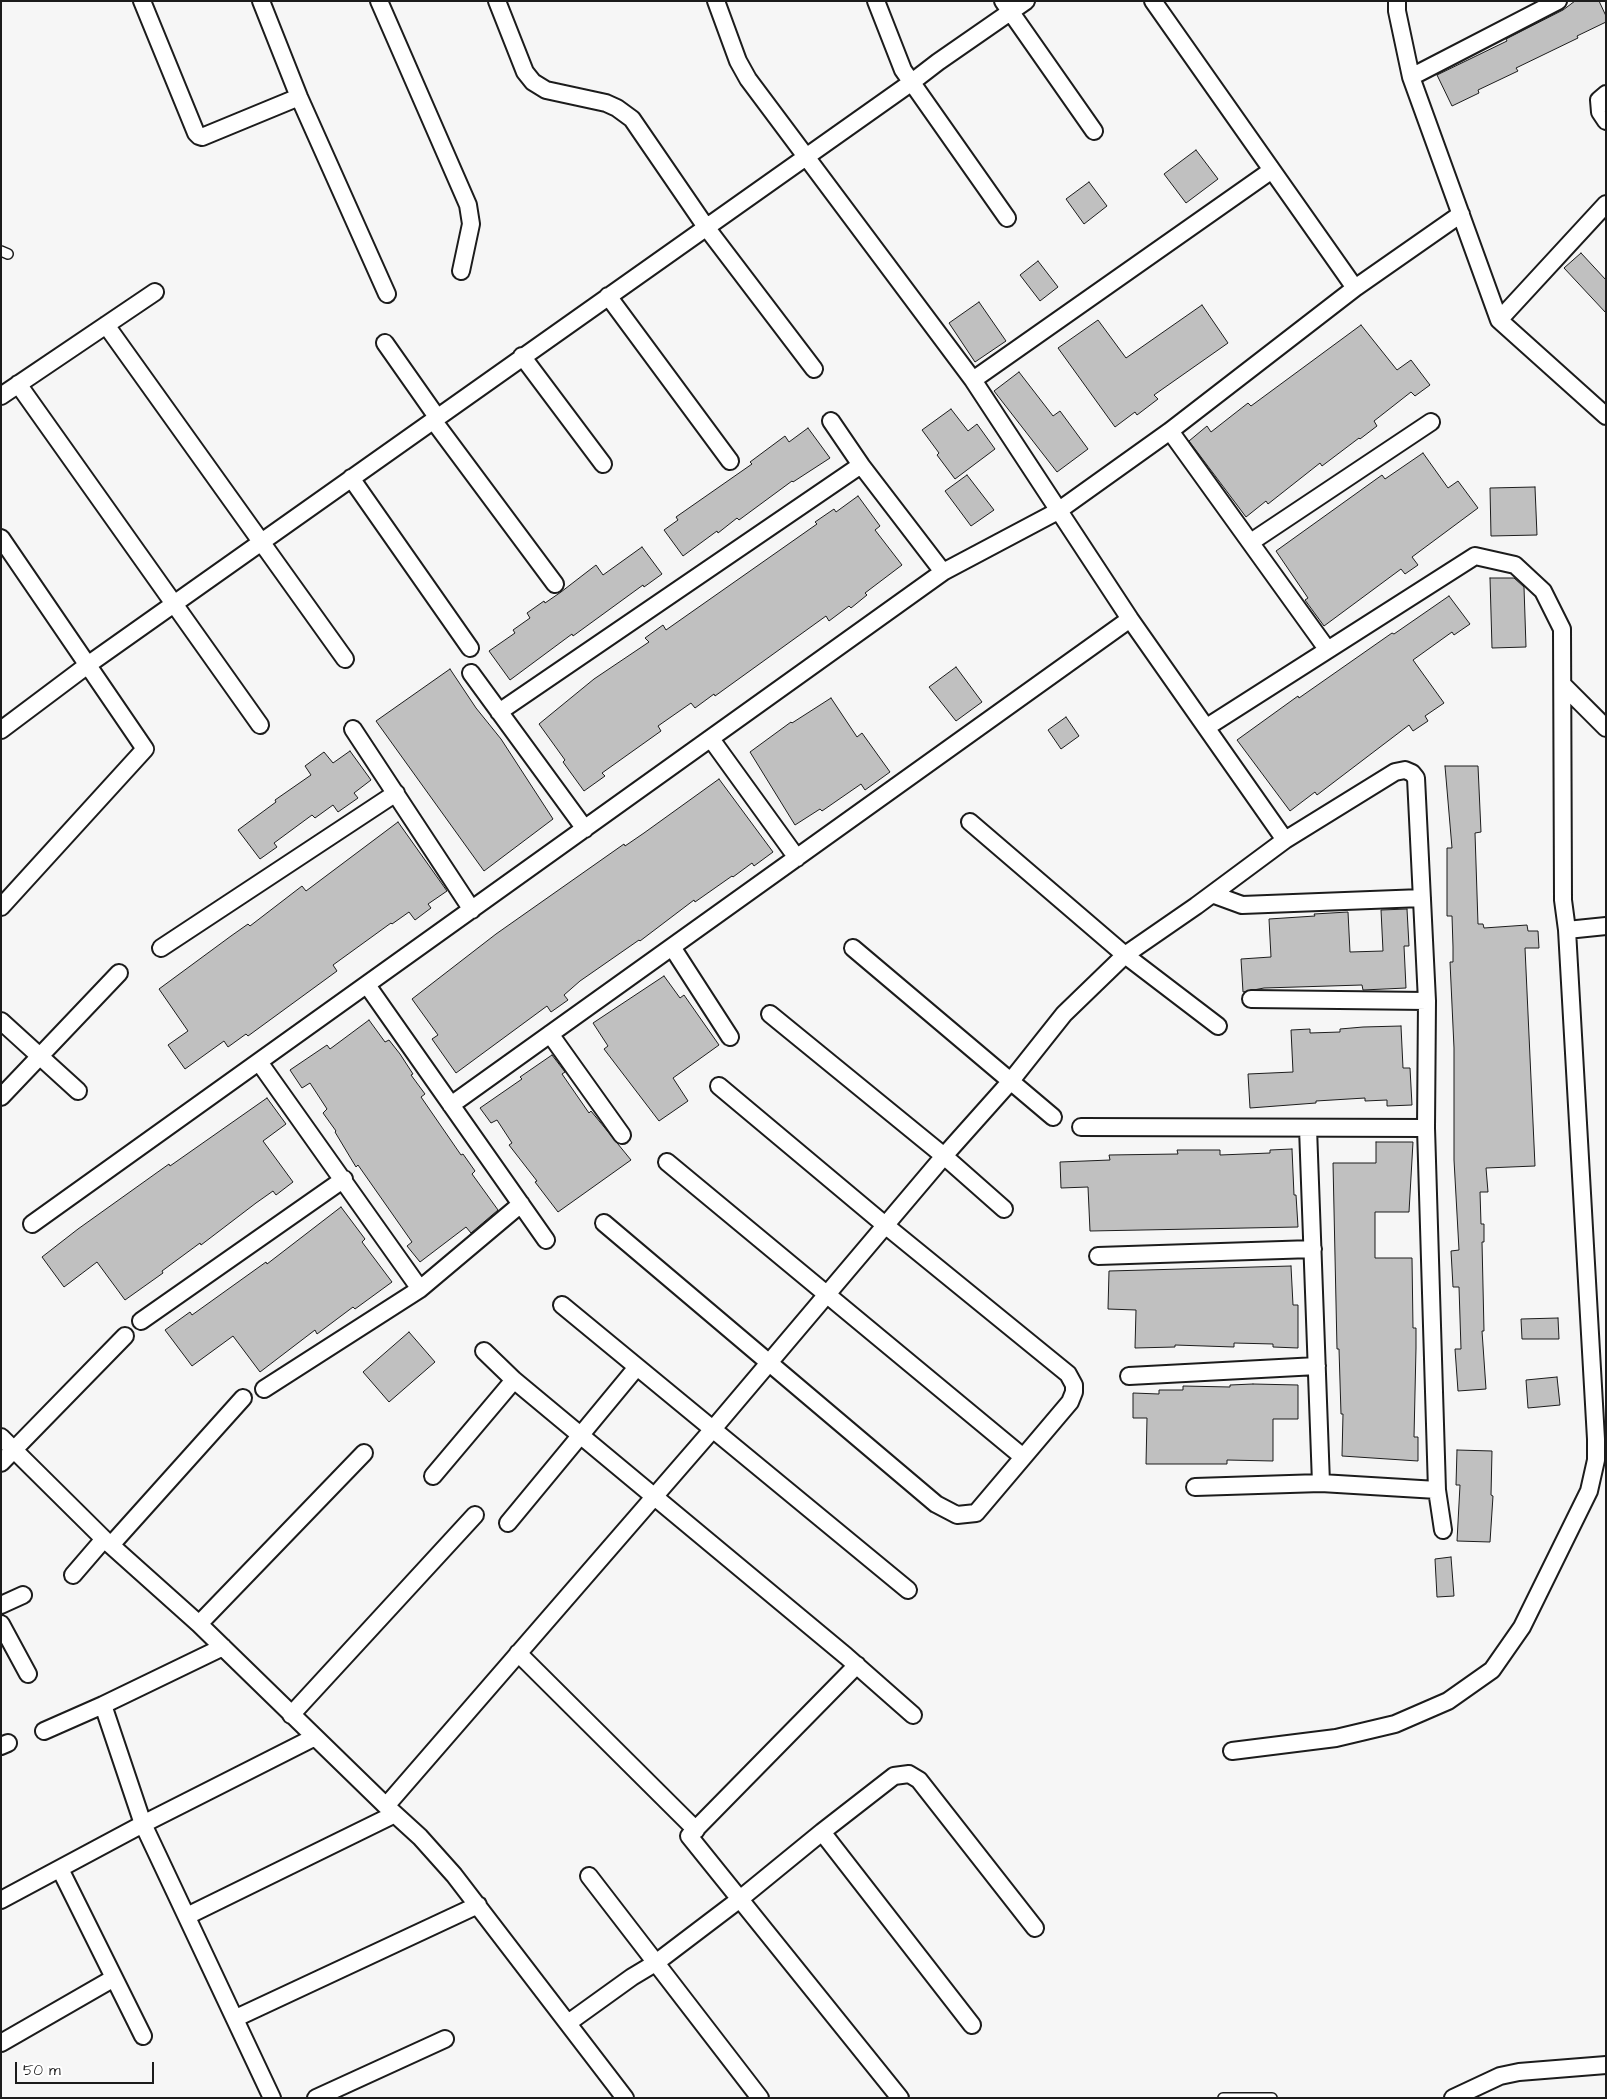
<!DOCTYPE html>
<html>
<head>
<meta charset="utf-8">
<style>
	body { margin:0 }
	#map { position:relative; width:1607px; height:2099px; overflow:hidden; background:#f6f6f6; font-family:"Architects Daughter",sans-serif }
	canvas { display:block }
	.frame { position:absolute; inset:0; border:2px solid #1c1c1c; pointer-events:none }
	.scale { position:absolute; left:15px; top:2062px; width:139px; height:22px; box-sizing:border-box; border:2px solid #1c1c1c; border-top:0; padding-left:6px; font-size:15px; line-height:18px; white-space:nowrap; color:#1c1c1c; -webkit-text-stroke:4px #fff; paint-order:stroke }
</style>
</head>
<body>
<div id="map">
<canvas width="1607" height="2099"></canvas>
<div class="frame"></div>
<div class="scale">50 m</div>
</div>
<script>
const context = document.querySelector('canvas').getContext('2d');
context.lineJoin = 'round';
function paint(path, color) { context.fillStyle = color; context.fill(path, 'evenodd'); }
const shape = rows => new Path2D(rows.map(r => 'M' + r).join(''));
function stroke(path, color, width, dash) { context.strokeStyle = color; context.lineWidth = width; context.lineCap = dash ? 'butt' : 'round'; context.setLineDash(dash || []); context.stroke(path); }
const building = shape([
	[1575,1,1599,1,1606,16,1606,22,1577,36,1578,38,1516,68,1518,71,1478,90,1479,93,1452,106,1437,75,1507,41,1506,39,1563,10,1575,1],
	[1196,150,1218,179,1186,203,1164,174,1196,150],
	[1089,182,1107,206,1084,224,1066,199,1089,182],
	[1581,253,1606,280,1606,313,1564,268,1581,253],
	[1038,261,1058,287,1040,301,1020,275,1038,261],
	[979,302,1006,341,975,362,949,323,979,302],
	[1202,305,1228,343,1154,395,1158,399,1137,415,1135,412,1115,427,1058,348,1098,320,1126,358,1202,305],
	[1361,325,1397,370,1411,360,1430,385,1415,396,1411,392,1374,421,1377,426,1360,439,1359,438,1322,466,1320,463,1268,504,1266,501,1246,517,1189,441,1207,426,1211,432,1248,403,1251,406,1361,325],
	[1019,372,1053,416,1060,411,1088,449,1057,472,994,391,1019,372],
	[951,409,968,431,977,424,995,449,955,479,937,455,939,453,922,430,951,409],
	[808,428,830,458,793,482,792,481,739,520,737,518,718,533,717,531,683,556,664,530,678,520,676,517,752,464,750,462,785,436,789,442,808,428],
	[1423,453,1448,488,1458,481,1478,508,1412,557,1418,565,1405,574,1401,569,1324,626,1305,600,1308,598,1276,551,1382,475,1385,479,1423,453],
	[967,475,994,510,971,526,945,491,967,475],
	[1535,487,1537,535,1491,536,1490,488,1535,487],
	[858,496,880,526,875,530,902,565,865,593,867,595,851,608,849,606,829,621,826,616,715,696,714,694,695,708,691,703,658,726,661,731,602,773,605,776,584,791,563,762,565,760,539,724,594,679,649,642,645,638,663,625,666,630,817,524,815,522,834,509,836,512,858,496],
	[642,547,662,574,644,587,643,585,573,636,572,634,510,680,489,651,515,633,513,630,530,618,527,613,544,601,545,603,561,592,596,565,603,575,642,547],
	[1490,578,1514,578,1524,587,1526,647,1492,648,1490,578],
	[1449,596,1470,624,1454,635,1452,632,1413,660,1444,703,1425,716,1428,721,1413,731,1409,725,1317,795,1315,792,1290,811,1237,740,1298,696,1299,698,1392,633,1394,634,1449,596],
	[956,667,982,702,956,721,929,687,956,667],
	[450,669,476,708,501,739,553,819,484,871,376,721,450,669],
	[831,698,857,737,862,733,890,772,865,790,861,784,822,811,820,809,795,825,750,752,791,722,792,723,831,698],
	[1066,717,1079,736,1061,749,1048,730,1066,717],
	[350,751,371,780,354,793,358,798,338,812,333,805,315,818,312,815,274,843,277,847,260,859,238,830,276,802,275,800,311,775,305,766,324,752,333,763,350,751],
	[1445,766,1478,766,1481,832,1475,833,1478,924,1483,924,1484,928,1527,925,1528,931,1538,931,1539,948,1525,948,1535,1166,1486,1168,1488,1192,1480,1192,1481,1224,1484,1224,1484,1242,1482,1242,1484,1331,1482,1331,1486,1389,1458,1391,1455,1349,1461,1349,1459,1287,1453,1287,1451,1251,1459,1250,1454,1160,1454,1048,1450,962,1453,962,1453,947,1452,916,1447,916,1447,848,1452,848,1445,766],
	[719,779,773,852,754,866,752,863,733,877,732,876,695,902,694,900,640,941,639,940,580,981,564,995,568,1000,551,1012,547,1006,456,1073,432,1039,438,1035,412,999,496,934,624,844,625,846,644,833,719,779],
	[398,822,447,891,428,904,431,908,415,920,409,912,392,924,391,923,333,965,337,971,248,1036,246,1034,228,1047,224,1041,185,1069,168,1045,188,1031,159,989,231,936,248,924,250,926,302,886,306,891,398,822],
	[1407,909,1409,946,1404,946,1406,988,1363,990,1362,985,1264,988,1243,992,1241,959,1271,957,1269,919,1315,916,1314,914,1348,912,1350,952,1383,951,1381,910,1407,909],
	[664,976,680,998,684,995,719,1045,673,1078,688,1101,659,1121,604,1049,608,1046,593,1023,664,976],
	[369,1020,385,1042,389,1040,400,1054,413,1074,411,1075,425,1094,421,1097,461,1155,463,1154,475,1171,472,1174,498,1210,471,1233,466,1227,420,1262,407,1246,412,1242,358,1165,356,1167,335,1132,336,1131,323,1113,327,1109,310,1083,302,1088,290,1070,327,1045,330,1049,369,1020],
	[1401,1026,1403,1068,1410,1068,1412,1105,1387,1106,1387,1100,1365,1101,1365,1098,1316,1101,1316,1103,1250,1108,1248,1074,1293,1072,1291,1030,1310,1029,1310,1033,1340,1032,1340,1029,1363,1027,1401,1026],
	[552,1055,565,1072,562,1074,589,1113,591,1111,631,1160,558,1212,535,1182,537,1181,509,1145,512,1143,497,1120,491,1123,480,1108,522,1079,520,1077,552,1055],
	[267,1098,286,1124,263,1141,293,1182,276,1195,273,1191,256,1203,201,1245,200,1243,162,1271,163,1273,125,1300,97,1262,64,1287,42,1257,78,1229,169,1164,170,1166,267,1098],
	[1376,1142,1413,1142,1409,1212,1375,1212,1375,1258,1412,1258,1413,1328,1416,1328,1416,1348,1414,1437,1418,1437,1418,1461,1342,1456,1343,1414,1341,1414,1339,1349,1337,1349,1333,1163,1376,1163,1376,1142],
	[1292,1149,1294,1195,1296,1195,1298,1227,1090,1231,1088,1187,1061,1188,1060,1162,1110,1160,1109,1155,1178,1154,1177,1150,1220,1150,1220,1155,1270,1153,1270,1150,1292,1149],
	[341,1207,365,1239,362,1242,392,1282,355,1309,353,1307,317,1334,315,1330,260,1372,233,1336,192,1366,165,1330,190,1312,192,1315,266,1262,267,1264,341,1207],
	[1291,1266,1293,1305,1298,1305,1298,1348,1273,1347,1273,1344,1234,1343,1234,1347,1175,1345,1175,1347,1135,1348,1136,1310,1108,1309,1109,1271,1291,1266],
	[1558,1318,1559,1339,1522,1339,1521,1319,1558,1318],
	[409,1332,435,1362,389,1402,363,1372,409,1332],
	[1557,1377,1560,1405,1528,1408,1526,1380,1557,1377],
	[1253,1384,1298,1385,1298,1419,1273,1419,1273,1461,1227,1460,1227,1464,1146,1464,1147,1418,1133,1418,1133,1393,1159,1394,1159,1390,1183,1390,1183,1386,1230,1387,1230,1385,1253,1384],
	[1457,1450,1492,1451,1491,1495,1493,1496,1490,1542,1457,1541,1460,1485,1456,1485,1457,1450],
	[1451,1557,1454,1596,1437,1597,1435,1559,1451,1557]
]);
paint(building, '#c0c0c0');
stroke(building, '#1c1c1c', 1);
const lane = shape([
	[1,251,8,254],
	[1223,2098,1272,2098]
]);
const street = shape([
	[142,1,196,133,199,136,202,137,299,97],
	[261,1,299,97,387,294],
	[379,1,468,205,471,224,461,271],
	[497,1,525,72,533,82,546,90,606,103,617,108,632,119,706,227,814,369],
	[716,1,738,61,748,79,973,380],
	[876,1,903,70,1007,218],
	[1003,1,1094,131],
	[1153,1,1355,288],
	[1397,1,1397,11,1411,77,1499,320,1606,416],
	[1411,77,1558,1],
	[1606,94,1599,100,1600,112,1606,121],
	[1272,170,973,380,1130,619,1285,840,1395,772,1405,770,1412,773,1416,778,1427,1001,1426,1128,1437,1490,1443,1530],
	[608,296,730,461],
	[1499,320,1606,204],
	[106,325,345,659],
	[385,343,437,417],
	[522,356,603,464],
	[18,384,260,725],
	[1,396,155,292],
	[433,420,555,584],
	[831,421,861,465],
	[1170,431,1327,649],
	[351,478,470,648],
	[1,538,145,749,1,907],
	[1251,542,1431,422],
	[471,673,585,829],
	[1564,686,1606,728],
	[499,712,861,465,943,572],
	[1207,727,1475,556,1515,565,1543,591,1562,629,1563,900,1567,930,1596,1439,1596,1460,1589,1491,1522,1627,1492,1670,1448,1701,1395,1724,1336,1738,1232,1751],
	[353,729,472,910],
	[1,730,89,664,912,82,938,62,1026,1],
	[711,739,797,858],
	[970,822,1125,955,1218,1026],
	[1212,894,1242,905,1422,898],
	[1567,930,1606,926],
	[672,947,730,1037],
	[161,948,396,793],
	[853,948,1053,1117],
	[367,985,546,1240],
	[1251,999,1427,1001],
	[770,1014,944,1156,1004,1209],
	[1,1021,78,1091],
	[550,1034,622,1135],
	[259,1062,420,1289],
	[1,1097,119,973],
	[451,1105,1130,619],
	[1081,1127,1426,1128],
	[1308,1128,1321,1483],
	[667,1162,1023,1457],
	[604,1223,936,1504,957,1515,976,1513,1070,1402,1074,1392,1074,1385,1068,1374,885,1225,719,1086],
	[32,1224,943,572,1058,511,1170,431,1355,288,1461,214],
	[1098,1256,1313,1249],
	[562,1305,908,1590],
	[141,1321,344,1179],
	[484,1351,514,1380,846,1656,913,1715],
	[1129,1376,1317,1366],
	[264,1389,420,1289,521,1204],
	[1,1437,104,1539,199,1624,386,1806,713,1429,944,1156,1010,1082,1064,1014,1125,955,1196,906,1285,840],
	[1,1463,125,1336],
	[433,1476,514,1380],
	[1195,1487,1321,1483,1437,1490],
	[508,1523,637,1367],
	[111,1545,243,1398],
	[73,1575,104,1539],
	[1,1605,23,1595],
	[1,1624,28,1674],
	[199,1624,364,1453],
	[518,1653,696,1830],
	[857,1665,689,1836,900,2098],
	[103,1705,143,1824,272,2098],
	[291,1715,475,1515],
	[44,1731,103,1705,223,1647],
	[1,1746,8,1743],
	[386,1806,420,1837,454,1875,625,2098],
	[822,1832,894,1776,909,1774,919,1780,1035,1928],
	[60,1869,143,2036],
	[589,1876,760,2098],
	[1,1900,143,1824,315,1737],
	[187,1916,395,1814],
	[236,2018,478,1905],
	[568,2023,632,1977,657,1962,740,1899,822,1832,972,2025],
	[1,2043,114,1978],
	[316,2098,445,2039],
	[1453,2098,1500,2076,1519,2072,1606,2065]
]);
stroke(lane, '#1c1c1c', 12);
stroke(street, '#1c1c1c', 20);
stroke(lane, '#fff', 9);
stroke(street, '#fff', 16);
</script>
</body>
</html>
